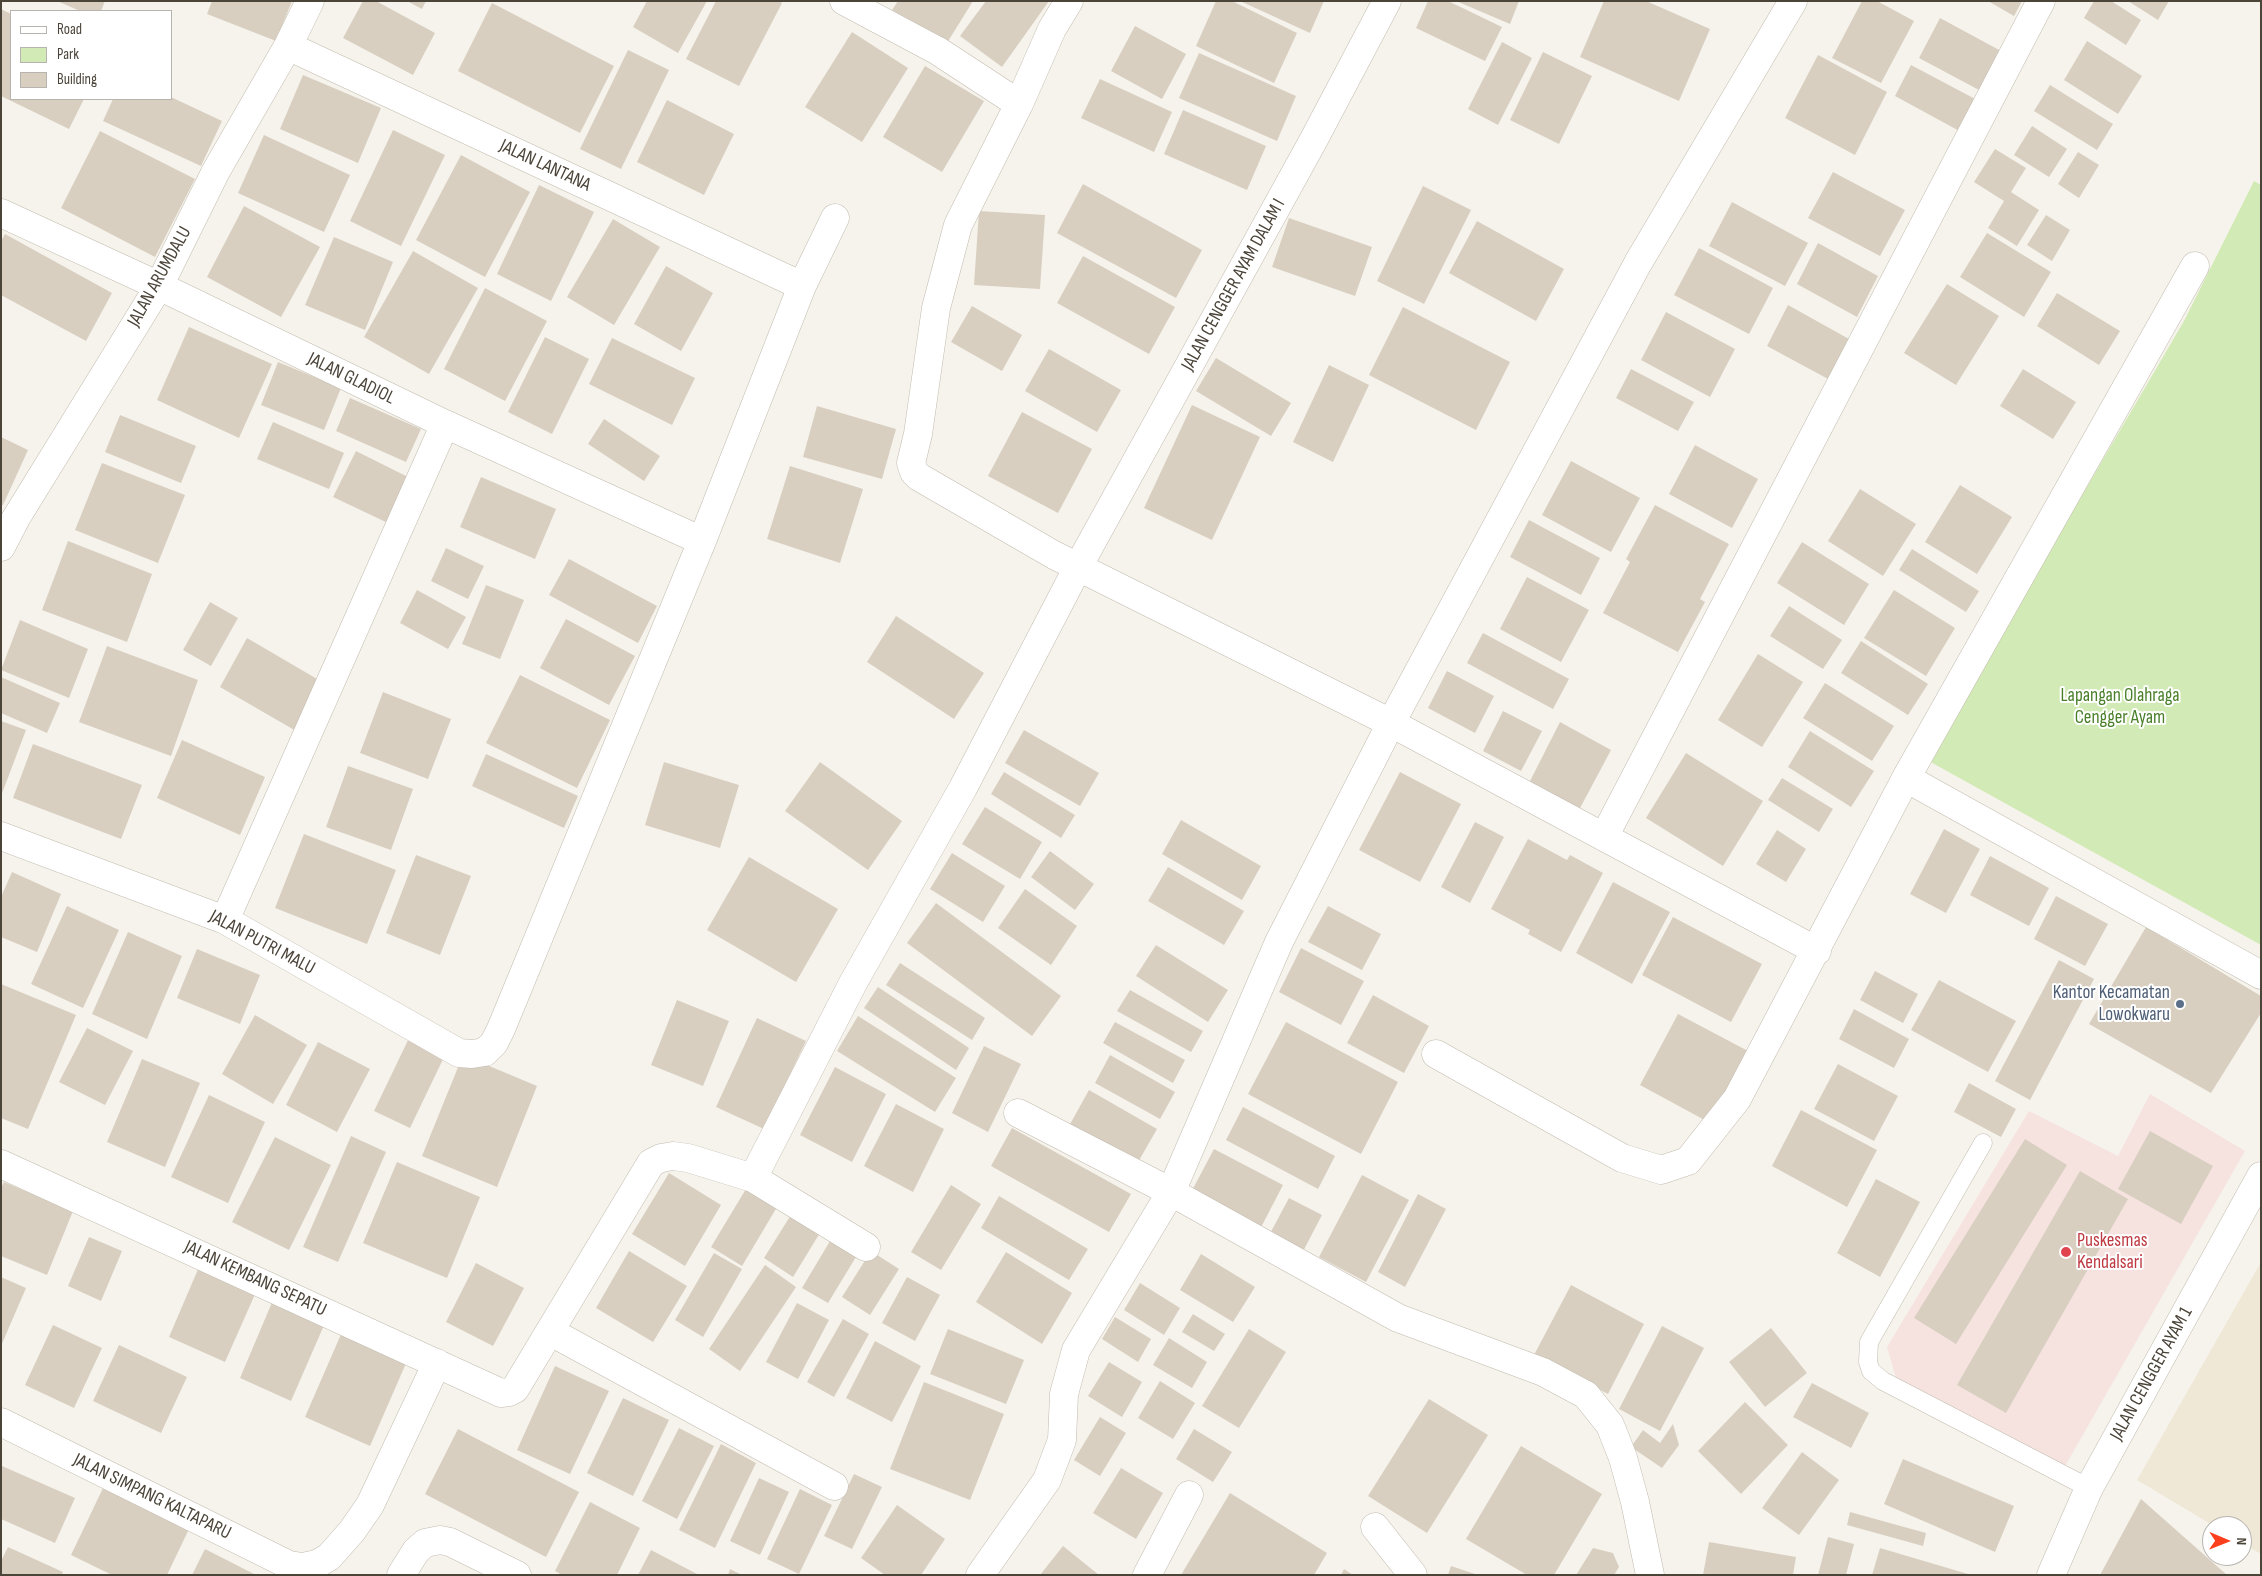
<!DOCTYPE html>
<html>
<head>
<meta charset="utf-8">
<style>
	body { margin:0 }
	#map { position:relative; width:2262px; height:1576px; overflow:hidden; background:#f6f3ec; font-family:"Sofia Sans Condensed",sans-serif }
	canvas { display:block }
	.frame { position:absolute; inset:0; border:2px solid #4b4439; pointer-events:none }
	.legend { position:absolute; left:10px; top:10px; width:162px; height:90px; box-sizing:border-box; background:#fff; border:1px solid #b7b4b0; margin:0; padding:6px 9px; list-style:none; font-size:15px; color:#4b4439 }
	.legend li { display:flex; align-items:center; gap:10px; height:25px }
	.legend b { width:25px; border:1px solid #b7b4b0 }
	.north { position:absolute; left:2202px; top:1516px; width:50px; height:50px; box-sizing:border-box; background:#fff; border:1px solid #b7b4b0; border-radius:50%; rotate:91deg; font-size:14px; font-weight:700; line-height:20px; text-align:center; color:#4b4439 }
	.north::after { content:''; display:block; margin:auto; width:18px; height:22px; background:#fc3f1d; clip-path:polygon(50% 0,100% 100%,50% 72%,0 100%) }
</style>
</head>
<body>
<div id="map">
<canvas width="2262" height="1576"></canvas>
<div class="frame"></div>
<ul class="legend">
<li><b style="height:6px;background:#fff"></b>Road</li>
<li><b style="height:14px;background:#d2eab5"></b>Park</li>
<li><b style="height:14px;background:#d8cfc1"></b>Building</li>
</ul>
<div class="north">N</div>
</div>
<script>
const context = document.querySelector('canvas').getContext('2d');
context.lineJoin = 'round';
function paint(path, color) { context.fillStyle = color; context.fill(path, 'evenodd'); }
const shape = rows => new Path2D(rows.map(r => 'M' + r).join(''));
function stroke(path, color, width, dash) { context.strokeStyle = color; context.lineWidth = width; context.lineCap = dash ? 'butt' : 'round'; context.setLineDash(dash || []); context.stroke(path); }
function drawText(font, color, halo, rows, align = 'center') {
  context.font = font + ' "Sofia Sans Condensed",sans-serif'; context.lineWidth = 4; context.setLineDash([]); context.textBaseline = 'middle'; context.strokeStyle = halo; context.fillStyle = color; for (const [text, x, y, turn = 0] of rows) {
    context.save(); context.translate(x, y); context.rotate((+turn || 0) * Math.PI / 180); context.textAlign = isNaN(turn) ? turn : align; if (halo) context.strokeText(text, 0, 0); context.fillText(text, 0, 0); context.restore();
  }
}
paint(shape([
	[2261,1262,2261,1554,2242,1543,2242,1526,2214,1526,2137,1480]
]), '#efe8d6');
paint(shape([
	[2150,1094,2245,1151,2064,1468,1896,1378,1887,1347,2029,1111,2118,1156]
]), '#f6e3e0');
paint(shape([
	[2254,181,2261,185,2261,945,1927,760,2184,321]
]), '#d2eab5');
paint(shape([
	[57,1,105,1,101,11,80,11],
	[212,1,292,1,276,41,207,14],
	[363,1,376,1,435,33,413,75,343,38],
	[407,1,426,1,422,9],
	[647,1,707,1,678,53,633,27],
	[716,1,779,1,782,3,739,86,686,59],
	[898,1,973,1,947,43,892,10],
	[986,1,1049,1,1002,67,960,36],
	[1216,1,1232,1,1297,33,1274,83,1196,46],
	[1240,1,1324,1,1310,33],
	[1428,1,1448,1,1502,27,1485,61,1416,28],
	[1456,1,1519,1,1510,24],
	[1604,1,1646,1,1710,29,1679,101,1580,57],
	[1862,1,1877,1,1914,21,1881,83,1832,58],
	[1988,1,2022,1,2014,16],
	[2094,1,2111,1,2141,20,2126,45,2084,18],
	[2128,1,2169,1,2158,20],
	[492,3,614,66,580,133,458,71],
	[1,9,11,14,11,99,84,99,69,129,1,96],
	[1940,18,2001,51,1979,90,1919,58],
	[1135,26,1186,54,1162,99,1111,71],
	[852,32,908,68,862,142,805,107],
	[2087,41,2142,76,2118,114,2064,80],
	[1502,42,1532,58,1498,125,1468,109],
	[628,50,669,70,621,169,580,149],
	[1543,52,1592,76,1559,144,1510,120],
	[1199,53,1296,96,1277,141,1179,98],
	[1818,55,1887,92,1855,155,1785,118],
	[1911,65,1979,101,1963,133,1895,96],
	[925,66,984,101,942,172,883,137],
	[303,75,381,108,358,163,280,129],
	[1100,79,1172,112,1154,152,1081,118],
	[2050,85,2113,124,2097,150,2034,111],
	[171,97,222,121,201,166,103,121,113,99],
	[667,100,734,134,704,195,637,162],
	[1183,110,1266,146,1247,190,1164,154],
	[2032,126,2067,149,2049,177,2014,155],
	[393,130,445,155,401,246,350,221],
	[100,131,195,179,155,257,61,208],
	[264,135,350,175,324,232,238,193],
	[1995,149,2026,168,2011,192,2039,210,2017,246,1988,228,2004,201,1974,182],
	[2078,152,2099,165,2079,198,2058,184],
	[461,155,530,192,485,277,416,240],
	[1833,172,1905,210,1880,256,1808,218],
	[1083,184,1202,250,1176,298,1057,233],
	[539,185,594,212,551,301,497,274],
	[1423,186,1471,210,1424,304,1377,281],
	[1732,202,1808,243,1785,286,1709,246],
	[244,206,320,247,281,317,207,277],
	[979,211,1045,215,1040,289,974,285],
	[2046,215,2070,230,2052,261,2027,245],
	[1289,218,1372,247,1355,296,1272,267],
	[613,219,660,247,614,325,567,297],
	[1477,221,1564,269,1536,321,1449,273],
	[1987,233,2051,272,2024,317,1960,277],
	[5,234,112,293,86,341,1,295,1,241],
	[334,237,393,262,365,330,305,305],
	[1818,243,1878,276,1857,317,1797,284],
	[1699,248,1773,288,1749,334,1674,295],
	[413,251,478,288,429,374,364,337],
	[1083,256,1175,307,1149,354,1057,303],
	[666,266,713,293,681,351,634,324],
	[1947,284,1999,316,1956,385,1904,353],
	[485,288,547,321,505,401,444,369],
	[2057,293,2120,331,2099,365,2037,326],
	[1788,305,1849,339,1828,379,1767,346],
	[972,306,1022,335,1002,371,951,342],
	[1403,307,1510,362,1476,430,1369,375],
	[1666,312,1735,349,1710,397,1641,360],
	[189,327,272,364,239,438,157,400],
	[545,337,589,359,552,434,508,412],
	[612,338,695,378,672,425,589,384],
	[1049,349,1121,390,1097,432,1025,391],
	[1216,358,1291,403,1271,436,1196,391],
	[278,362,341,388,324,430,261,405],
	[1329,365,1369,385,1333,462,1293,442],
	[1631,369,1694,402,1678,431,1616,398],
	[2023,369,2076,402,2053,439,2000,406],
	[350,398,421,429,406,462,336,431],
	[1192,405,1260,437,1212,540,1144,508],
	[817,406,896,429,882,479,803,457],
	[1022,412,1092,449,1058,513,988,476],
	[120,415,196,446,181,483,105,452],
	[604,419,660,456,644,481,588,444],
	[273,422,344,453,329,489,257,459],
	[1,437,28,450,3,505,1,505],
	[1695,445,1758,479,1732,528,1669,494],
	[356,451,412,479,390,524,333,497],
	[1571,461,1640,498,1611,552,1542,515],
	[102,463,185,495,158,563,75,530],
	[790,466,863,489,840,563,767,539],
	[481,477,556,509,535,559,460,527],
	[1960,485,2012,517,1977,574,1925,542],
	[1860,489,1916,524,1883,576,1828,541],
	[1655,505,1729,544,1700,599,1705,602,1678,652,1603,613,1630,562,1626,559],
	[1529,520,1600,558,1581,595,1510,557],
	[68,541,152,574,127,642,42,610],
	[1802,542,1869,584,1844,625,1777,583],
	[446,548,484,566,468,599,431,581],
	[1912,549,1979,591,1966,612,1899,570],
	[569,559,657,606,638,643,549,595],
	[1527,577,1589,610,1561,662,1500,629],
	[486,585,524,600,500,659,462,644],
	[417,590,466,617,448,649,400,623],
	[1894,590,1955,628,1926,676,1864,638],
	[210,602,238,618,211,666,183,650],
	[1789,606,1842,640,1823,669,1770,636],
	[896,616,984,673,954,719,867,662],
	[566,619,635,656,609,705,540,668],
	[20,620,88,649,69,698,1,670],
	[1483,633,1569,679,1553,709,1467,663],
	[247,638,324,683,296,731,220,687],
	[1861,641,1928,684,1908,715,1841,673],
	[107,646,198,680,171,756,79,722],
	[1758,654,1803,682,1762,747,1718,720],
	[1447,671,1494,696,1475,733,1428,708],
	[520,675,610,720,577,788,486,743],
	[1,677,60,703,47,733,1,713],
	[1825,683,1894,726,1872,761,1803,718],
	[383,692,451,719,428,779,360,753],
	[1503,711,1542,731,1521,771,1483,751],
	[1,721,26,730,1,796],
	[1560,722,1611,750,1579,810,1529,783],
	[1024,730,1099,773,1080,806,1005,763],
	[1810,731,1874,771,1851,807,1788,767],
	[182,740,265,777,240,835,157,798],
	[33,744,142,785,121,839,13,798],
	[1686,753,1763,801,1723,866,1646,818],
	[486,754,578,796,564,828,472,786],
	[664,762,739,785,720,848,645,825],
	[820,762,902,821,868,870,785,811],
	[348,766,413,789,391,850,326,827],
	[1004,772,1075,815,1061,838,991,794],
	[1400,772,1461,804,1420,882,1359,850],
	[1782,778,1833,809,1819,832,1768,800],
	[985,807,1042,842,1020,879,962,844],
	[1181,820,1261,866,1242,900,1162,854],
	[1475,822,1504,837,1470,903,1441,887],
	[1944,829,1980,849,1946,913,1910,894],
	[1777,830,1806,849,1786,882,1756,864],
	[304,834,396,870,367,944,275,908],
	[1528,839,1567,860,1570,855,1603,873,1561,952,1528,934,1530,930,1491,909],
	[1050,851,1094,884,1075,910,1031,877],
	[952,853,1005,886,983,922,930,889],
	[416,855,471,876,440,955,386,933],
	[1990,856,2049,888,2029,926,1970,895],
	[749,857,838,909,796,982,707,930],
	[1168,867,1244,911,1224,945,1148,901],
	[12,872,61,894,37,952,1,937,1,897],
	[1613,882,1670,912,1632,984,1576,953],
	[1025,889,1077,926,1051,965,998,928],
	[2056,896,2108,924,2085,966,2034,939],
	[936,903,1061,996,1032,1036,907,943],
	[67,906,119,930,83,1008,31,984],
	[1328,906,1381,934,1362,970,1308,942],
	[1673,917,1762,964,1731,1022,1642,975],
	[2146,927,2261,996,2261,1013,2211,1093,2089,1024],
	[128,932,182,956,147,1039,92,1014],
	[1156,945,1228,990,1208,1022,1136,976],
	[1301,948,1364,981,1341,1025,1279,992],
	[197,949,260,975,240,1024,177,998],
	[2059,960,2094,979,2030,1100,1995,1081],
	[900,963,985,1018,972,1040,886,985],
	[1875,971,1918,994,1903,1023,1860,1000],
	[1939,980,2016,1021,1988,1072,1911,1030],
	[1,984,76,1015,28,1129,1,1118],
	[878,987,969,1048,956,1070,864,1008],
	[1130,990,1203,1031,1191,1052,1117,1011],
	[1373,995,1429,1026,1404,1073,1347,1043],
	[677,1000,729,1021,703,1086,651,1065],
	[1854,1009,1909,1039,1894,1068,1839,1039],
	[1678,1014,1748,1051,1710,1123,1640,1085],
	[255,1015,307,1045,273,1104,222,1074],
	[858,1016,956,1078,935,1112,837,1051],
	[757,1018,806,1041,764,1129,716,1107],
	[1115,1022,1185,1060,1173,1083,1103,1043],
	[1286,1022,1398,1082,1361,1154,1248,1094],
	[87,1028,133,1051,105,1105,59,1082],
	[410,1036,446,1053,410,1128,374,1111],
	[318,1042,370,1069,337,1132,286,1105],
	[984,1046,1021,1064,988,1132,952,1113],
	[463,1055,537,1086,497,1187,422,1156],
	[1110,1055,1175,1092,1160,1119,1095,1083],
	[142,1059,200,1083,165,1167,107,1142],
	[1838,1064,1898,1096,1874,1141,1814,1109],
	[835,1067,886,1094,852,1162,800,1135],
	[1969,1083,2016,1109,2001,1137,1954,1112],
	[1089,1090,1157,1129,1137,1164,1069,1126],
	[209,1095,265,1122,228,1203,171,1177],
	[896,1104,944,1129,913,1192,864,1166],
	[1243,1107,1335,1156,1318,1189,1226,1140],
	[1801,1110,1877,1150,1847,1207,1772,1166],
	[1012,1128,1131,1194,1109,1232,991,1166],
	[2150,1131,2213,1166,2181,1224,2118,1189],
	[351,1136,386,1152,338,1262,303,1247],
	[275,1137,331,1165,289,1250,232,1222],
	[2025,1139,2067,1165,1956,1344,1914,1318],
	[1214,1149,1283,1185,1257,1235,1188,1198],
	[397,1162,480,1197,447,1278,363,1243],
	[2080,1171,2128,1199,2006,1413,1957,1385],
	[669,1173,721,1205,685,1266,632,1234],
	[1362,1175,1409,1200,1366,1282,1319,1257],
	[1876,1179,1920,1202,1880,1277,1837,1253],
	[4,1182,73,1211,47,1275,1,1256,1,1188],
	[749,1184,780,1202,742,1266,711,1247],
	[951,1185,981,1204,941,1270,911,1252],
	[1418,1194,1446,1209,1405,1287,1378,1272],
	[999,1196,1088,1249,1069,1280,981,1228],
	[1289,1198,1322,1215,1299,1259,1266,1241],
	[794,1210,823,1228,793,1277,764,1258],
	[833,1236,859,1252,828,1303,802,1288],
	[89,1237,122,1251,101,1301,68,1286],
	[629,1251,687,1286,653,1342,596,1308],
	[871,1251,899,1269,870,1315,842,1297],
	[1006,1252,1072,1293,1042,1344,976,1302],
	[714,1253,742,1269,703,1337,675,1320],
	[1201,1254,1255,1287,1233,1322,1180,1290],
	[476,1263,524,1288,493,1346,446,1322],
	[765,1265,796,1287,740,1371,709,1349],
	[199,1267,256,1292,225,1362,169,1337],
	[1,1277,26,1288,1,1346],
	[907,1277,940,1295,915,1341,882,1323],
	[1140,1283,1180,1308,1164,1335,1124,1310],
	[1571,1285,1644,1324,1608,1394,1534,1355],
	[273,1300,325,1323,291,1401,240,1378],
	[797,1303,829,1320,798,1379,766,1362],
	[1193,1314,1225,1334,1214,1351,1182,1332],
	[1115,1317,1151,1339,1138,1362,1102,1339],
	[843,1319,869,1334,834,1397,807,1382],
	[53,1325,102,1348,74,1408,25,1385],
	[1662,1326,1704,1348,1660,1431,1619,1409],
	[1771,1328,1807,1373,1765,1407,1729,1362],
	[948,1329,1024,1360,1006,1404,930,1374],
	[1249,1329,1286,1352,1239,1428,1202,1406],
	[342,1332,407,1361,370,1446,305,1417],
	[1169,1338,1207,1362,1192,1388,1153,1365],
	[875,1341,921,1366,892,1422,846,1398],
	[119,1345,187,1377,161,1433,93,1401],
	[1109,1362,1142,1382,1122,1417,1088,1396],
	[555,1366,609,1391,570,1474,517,1450],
	[1160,1381,1195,1403,1173,1439,1138,1418],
	[924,1382,1004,1414,970,1500,890,1469],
	[1812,1383,1869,1413,1851,1448,1793,1417],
	[623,1398,669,1420,633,1496,587,1473],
	[1429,1399,1488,1435,1427,1533,1368,1496],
	[1745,1402,1788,1445,1741,1494,1698,1451],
	[1100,1417,1126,1433,1100,1476,1074,1460],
	[1673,1424,1679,1445,1662,1468,1631,1447,1643,1430,1660,1443],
	[679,1428,714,1446,677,1519,642,1501],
	[458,1429,579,1492,546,1557,425,1494],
	[1194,1429,1232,1452,1213,1482,1176,1459],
	[721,1444,756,1463,715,1548,679,1530],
	[1521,1446,1602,1494,1554,1575,1527,1575,1466,1539],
	[1802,1452,1839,1480,1799,1535,1762,1508],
	[1903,1459,2014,1506,1995,1552,1884,1504],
	[2,1466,75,1498,55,1543,1,1519],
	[1121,1468,1163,1493,1136,1539,1093,1513],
	[854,1474,882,1487,852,1549,824,1536],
	[759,1478,789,1492,760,1555,730,1541],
	[104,1486,190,1527,167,1575,112,1575,71,1555],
	[800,1489,832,1505,799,1574,767,1559],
	[1230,1493,1327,1553,1314,1575,1181,1575],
	[2141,1499,2227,1575,2100,1575],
	[590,1502,640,1528,617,1575,562,1575,555,1571],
	[897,1505,945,1539,921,1575,885,1575,861,1558],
	[1850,1512,1926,1533,1923,1546,1847,1525],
	[1828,1537,1854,1544,1846,1575,1818,1575],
	[1709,1542,1796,1557,1793,1575,1703,1575],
	[1063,1546,1099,1575,1040,1575],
	[8,1547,63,1572,62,1575,1,1575,1,1561],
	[1593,1548,1613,1553,1619,1567,1614,1575,1576,1575],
	[1880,1548,1968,1574,1968,1575,1872,1575],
	[205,1549,256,1575,192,1575],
	[651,1550,699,1575,638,1575],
	[1451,1566,1475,1574,1475,1575,1448,1575],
	[730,1569,742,1575,728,1575],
	[1344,1569,1353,1575,1341,1575]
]), '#d8cfc1');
const service = shape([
	[1983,1143,1869,1342,1868,1362,1871,1371,1883,1381,2089,1488]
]);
const minor = shape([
	[844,1,938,51,1019,104],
	[1069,1,1052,29,1019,104,958,225,936,308,918,434,911,463,914,472,919,477,1054,555,1391,723,1817,951],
	[288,46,802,286],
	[1,213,159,286,445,424,702,541],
	[1,547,16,518,159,286,216,171,288,46,310,1],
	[1906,778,2261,975],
	[1,836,225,920,459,1053,472,1054,485,1052,494,1043,501,1029,702,541,802,286,835,218],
	[1604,837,2041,1],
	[225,920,445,424],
	[1436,1054,1622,1158,1661,1170,1688,1161,1737,1099,1906,778,2195,266],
	[1018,1113,1171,1192,1398,1318,1543,1372,1586,1395,1610,1425,1623,1458,1635,1502,1650,1575],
	[1,1164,501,1393,509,1392,515,1389,651,1163,661,1158,673,1156,688,1158,753,1178,866,1247],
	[753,1178,853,983,963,788,1078,567,1313,141,1387,1],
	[551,1332,834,1486],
	[1,1422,289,1565,303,1567,317,1564,329,1557,352,1531,370,1505,437,1363],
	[1375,1527,1413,1575],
	[401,1575,416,1551,425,1543,440,1540,450,1542,517,1575],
	[980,1575,1047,1480,1062,1440,1064,1394,1076,1350,1171,1192,1279,942,1391,723,1638,263,1793,1],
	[1147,1575,1189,1495],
	[2051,1575,2089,1488,2261,1176]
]);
stroke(service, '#c2bbae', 19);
stroke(minor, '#c2bbae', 29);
stroke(service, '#fff', 18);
stroke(minor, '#fff', 28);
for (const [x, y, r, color] of [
	[2180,1004,5,"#5c6f8a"],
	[2066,1252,6,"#e0444e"]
]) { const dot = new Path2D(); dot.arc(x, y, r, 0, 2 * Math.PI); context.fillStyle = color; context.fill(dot); stroke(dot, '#fff', 2); }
drawText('19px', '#4b4439', '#fff', [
	["JALAN LANTANA",545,166,25],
	["JALAN ARUMDALU",160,277,-61],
	["JALAN CENGGER AYAM DALAM I",1234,285,-61],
	["JALAN GLADIOL",351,379,26],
	["JALAN PUTRI MALU",262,943,28],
	["JALAN KEMBANG SEPATU",255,1279,25],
	["JALAN CENGGER AYAM 1",2152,1374,-61],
	["JALAN SIMPANG KALTAPARU",152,1497,26]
]);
drawText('19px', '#4a7f2a', '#fff', [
	["Lapangan Olahraga",2120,696],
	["Cengger Ayam",2120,718]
]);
drawText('19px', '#4e5e75', '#fff', [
	["Kantor Kecamatan",2170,993],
	["Lowokwaru",2170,1015]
], 'right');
drawText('19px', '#be3a42', '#fff', [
	["Puskesmas",2077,1241],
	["Kendalsari",2077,1263]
], 'left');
</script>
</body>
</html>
